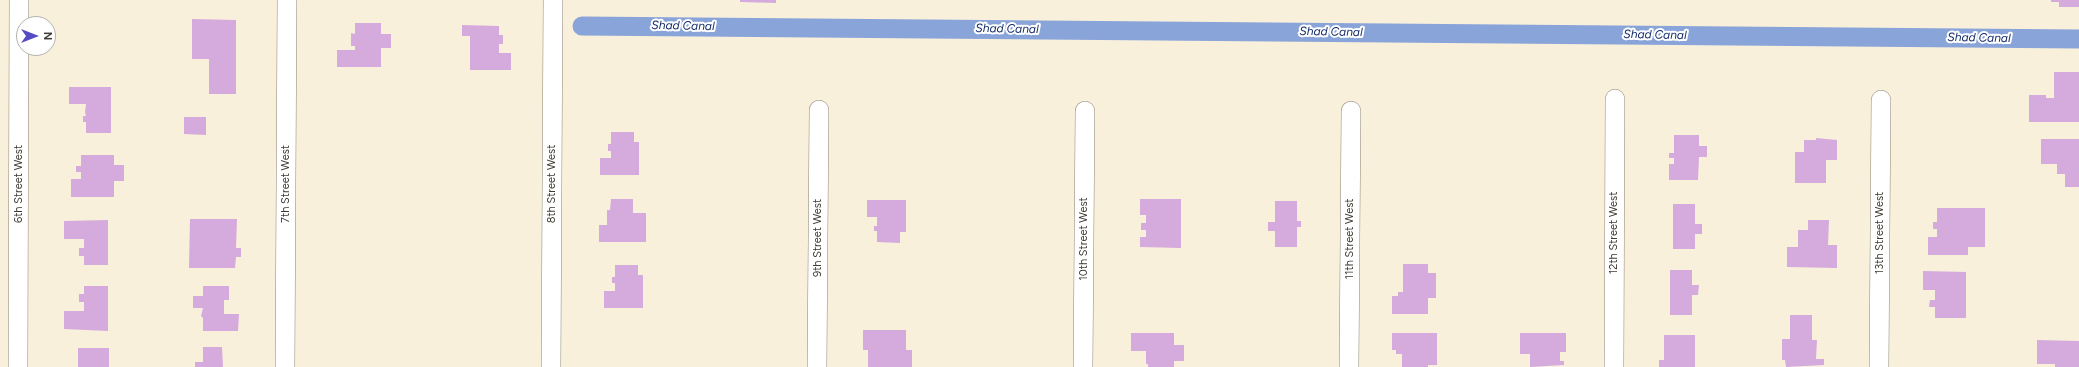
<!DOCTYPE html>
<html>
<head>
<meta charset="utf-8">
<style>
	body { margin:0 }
	#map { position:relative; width:2079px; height:367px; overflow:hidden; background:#f9f0dc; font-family:Figtree,sans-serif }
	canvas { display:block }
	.north { position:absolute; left:16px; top:16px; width:40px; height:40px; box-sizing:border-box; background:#fff; border:1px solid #b2b1ad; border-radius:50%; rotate:90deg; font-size:11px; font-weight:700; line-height:16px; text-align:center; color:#3f3b33 }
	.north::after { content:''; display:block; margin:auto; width:14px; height:18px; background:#554bc3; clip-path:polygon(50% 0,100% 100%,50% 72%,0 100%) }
</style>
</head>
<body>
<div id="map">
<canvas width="2079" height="367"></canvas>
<div class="north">N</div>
</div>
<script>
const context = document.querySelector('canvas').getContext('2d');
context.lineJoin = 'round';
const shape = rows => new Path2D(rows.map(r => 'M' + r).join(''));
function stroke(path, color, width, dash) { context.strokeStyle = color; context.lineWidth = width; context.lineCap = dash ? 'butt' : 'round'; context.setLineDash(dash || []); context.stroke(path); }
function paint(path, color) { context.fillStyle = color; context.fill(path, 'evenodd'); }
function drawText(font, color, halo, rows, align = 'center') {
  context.font = font + ' Figtree,sans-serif'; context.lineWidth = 4; context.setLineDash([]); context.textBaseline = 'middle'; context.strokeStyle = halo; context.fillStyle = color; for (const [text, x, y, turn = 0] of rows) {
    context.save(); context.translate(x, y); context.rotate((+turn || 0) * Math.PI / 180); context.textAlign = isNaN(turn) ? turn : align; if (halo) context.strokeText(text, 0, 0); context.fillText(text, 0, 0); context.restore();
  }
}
stroke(shape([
	[582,26,2079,39]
]), '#89a4d9', 19);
paint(shape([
	[740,0,776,0,776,3,740,2],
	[2051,0,2079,0,2079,7,2059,7,2059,2,2051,2],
	[192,19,236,20,236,94,209,94,209,59,192,59],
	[355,23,381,23,381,34,391,34,391,48,381,48,381,67,337,67,337,50,355,50,355,46,351,46,351,33,355,34],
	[462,25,499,26,499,35,503,35,503,44,499,44,499,53,511,53,511,70,470,70,470,36,462,36],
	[2054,72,2079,72,2079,122,2029,122,2029,95,2046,95,2046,98,2054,98],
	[69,87,111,87,111,133,86,133,86,122,83,122,83,116,86,116,85,112,86,104,69,104],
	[184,117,206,117,206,135,184,134],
	[611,132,634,132,634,142,639,142,639,175,600,175,600,158,611,158,611,151,608,151,608,144,611,144],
	[1674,135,1699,135,1699,146,1707,146,1707,157,1699,157,1698,180,1669,180,1669,164,1674,164,1674,158,1669,158,1669,153,1674,153],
	[1816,138,1837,140,1837,160,1826,160,1826,183,1795,183,1795,152,1804,152,1804,140,1816,140],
	[2041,139,2079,139,2079,187,2065,187,2065,174,2057,174,2057,164,2041,164],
	[81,155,114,155,114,165,124,165,124,181,114,181,114,197,71,197,71,179,81,179,81,172,76,172,76,166,81,166],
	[611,199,633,199,633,213,646,213,646,242,599,242,599,225,607,225,607,210,610,210],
	[1140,199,1181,199,1181,248,1140,247,1140,237,1146,237,1146,230,1141,230,1141,223,1146,223,1146,215,1140,215],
	[867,200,906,200,906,232,900,232,900,243,877,242,877,231,874,231,874,226,877,226,877,217,867,217],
	[1275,201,1297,201,1297,221,1301,221,1301,227,1297,227,1297,247,1275,247,1275,231,1268,231,1268,222,1275,222],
	[1673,204,1695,204,1695,224,1702,224,1702,234,1695,234,1695,249,1673,249],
	[1937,208,1985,208,1985,247,1968,247,1968,255,1928,255,1928,237,1937,237,1937,229,1933,229,1933,222,1937,222],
	[190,219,237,219,236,248,241,248,241,257,236,257,235,268,189,268],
	[108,220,108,265,84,265,84,256,79,256,79,248,84,248,84,239,64,239,64,221],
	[1808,220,1829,220,1828,245,1837,245,1837,268,1787,267,1787,247,1798,247,1798,230,1808,230],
	[1403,264,1428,264,1428,273,1436,273,1436,298,1428,298,1428,314,1392,314,1392,296,1398,296,1398,292,1403,292],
	[615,265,638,265,638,275,643,275,643,308,604,308,604,291,615,291,615,283,612,283,612,277,615,277],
	[1670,270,1692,270,1692,285,1699,285,1698,295,1692,295,1692,315,1670,315],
	[1923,271,1966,272,1966,318,1935,318,1935,307,1929,307,1930,300,1935,300,1935,290,1923,290],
	[84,286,108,286,108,331,64,329,64,311,84,311,84,302,79,302,79,294,84,294],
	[203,286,229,286,229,300,224,300,224,314,239,314,238,331,203,331,203,318,201,316,203,308,193,308,193,296,203,296],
	[1790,315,1812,315,1812,340,1817,340,1816,359,1824,359,1824,365,1786,367,1785,360,1782,360,1782,339,1790,339],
	[863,330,906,330,906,350,912,350,912,367,868,367,868,350,863,350],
	[1131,333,1174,333,1174,345,1184,345,1184,361,1174,361,1174,367,1148,367,1148,364,1146,364,1146,351,1131,351],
	[1392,333,1437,333,1437,365,1428,365,1428,367,1402,367,1402,354,1396,354,1396,350,1392,350],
	[1520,333,1566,333,1566,352,1560,352,1560,361,1564,361,1564,365,1530,367,1530,354,1520,354],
	[1664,335,1695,335,1695,367,1659,367,1659,360,1664,360],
	[2037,340,2079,341,2079,367,2055,367,2055,364,2037,364],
	[203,347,222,347,223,367,195,367,195,362,203,362],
	[78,348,109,348,109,367,78,367]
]), '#d5aadc');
const minor = shape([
	[18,367,19,0],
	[285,367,287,0],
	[551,367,553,0],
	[817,367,819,110],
	[1083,367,1085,111],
	[1349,367,1351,111],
	[1614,367,1615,99],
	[1879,367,1881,100]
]);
stroke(minor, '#8c8472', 20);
stroke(minor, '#fff', 19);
drawText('11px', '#3f3b33', '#fff', [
	["6th Street West",19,184,-90],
	["7th Street West",286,184,-90],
	["8th Street West",552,184,-90],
	["12th Street West",1614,233,-90],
	["13th Street West",1880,233,-90],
	["9th Street West",818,238,-90],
	["10th Street West",1084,239,-90],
	["11th Street West",1350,239,-90]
]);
drawText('italic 12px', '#122b69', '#fff', [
	["Shad Canal",683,26,1],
	["Shad Canal",1007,29,1],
	["Shad Canal",1331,32,1],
	["Shad Canal",1655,35,1],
	["Shad Canal",1979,38,1]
]);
</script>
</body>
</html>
